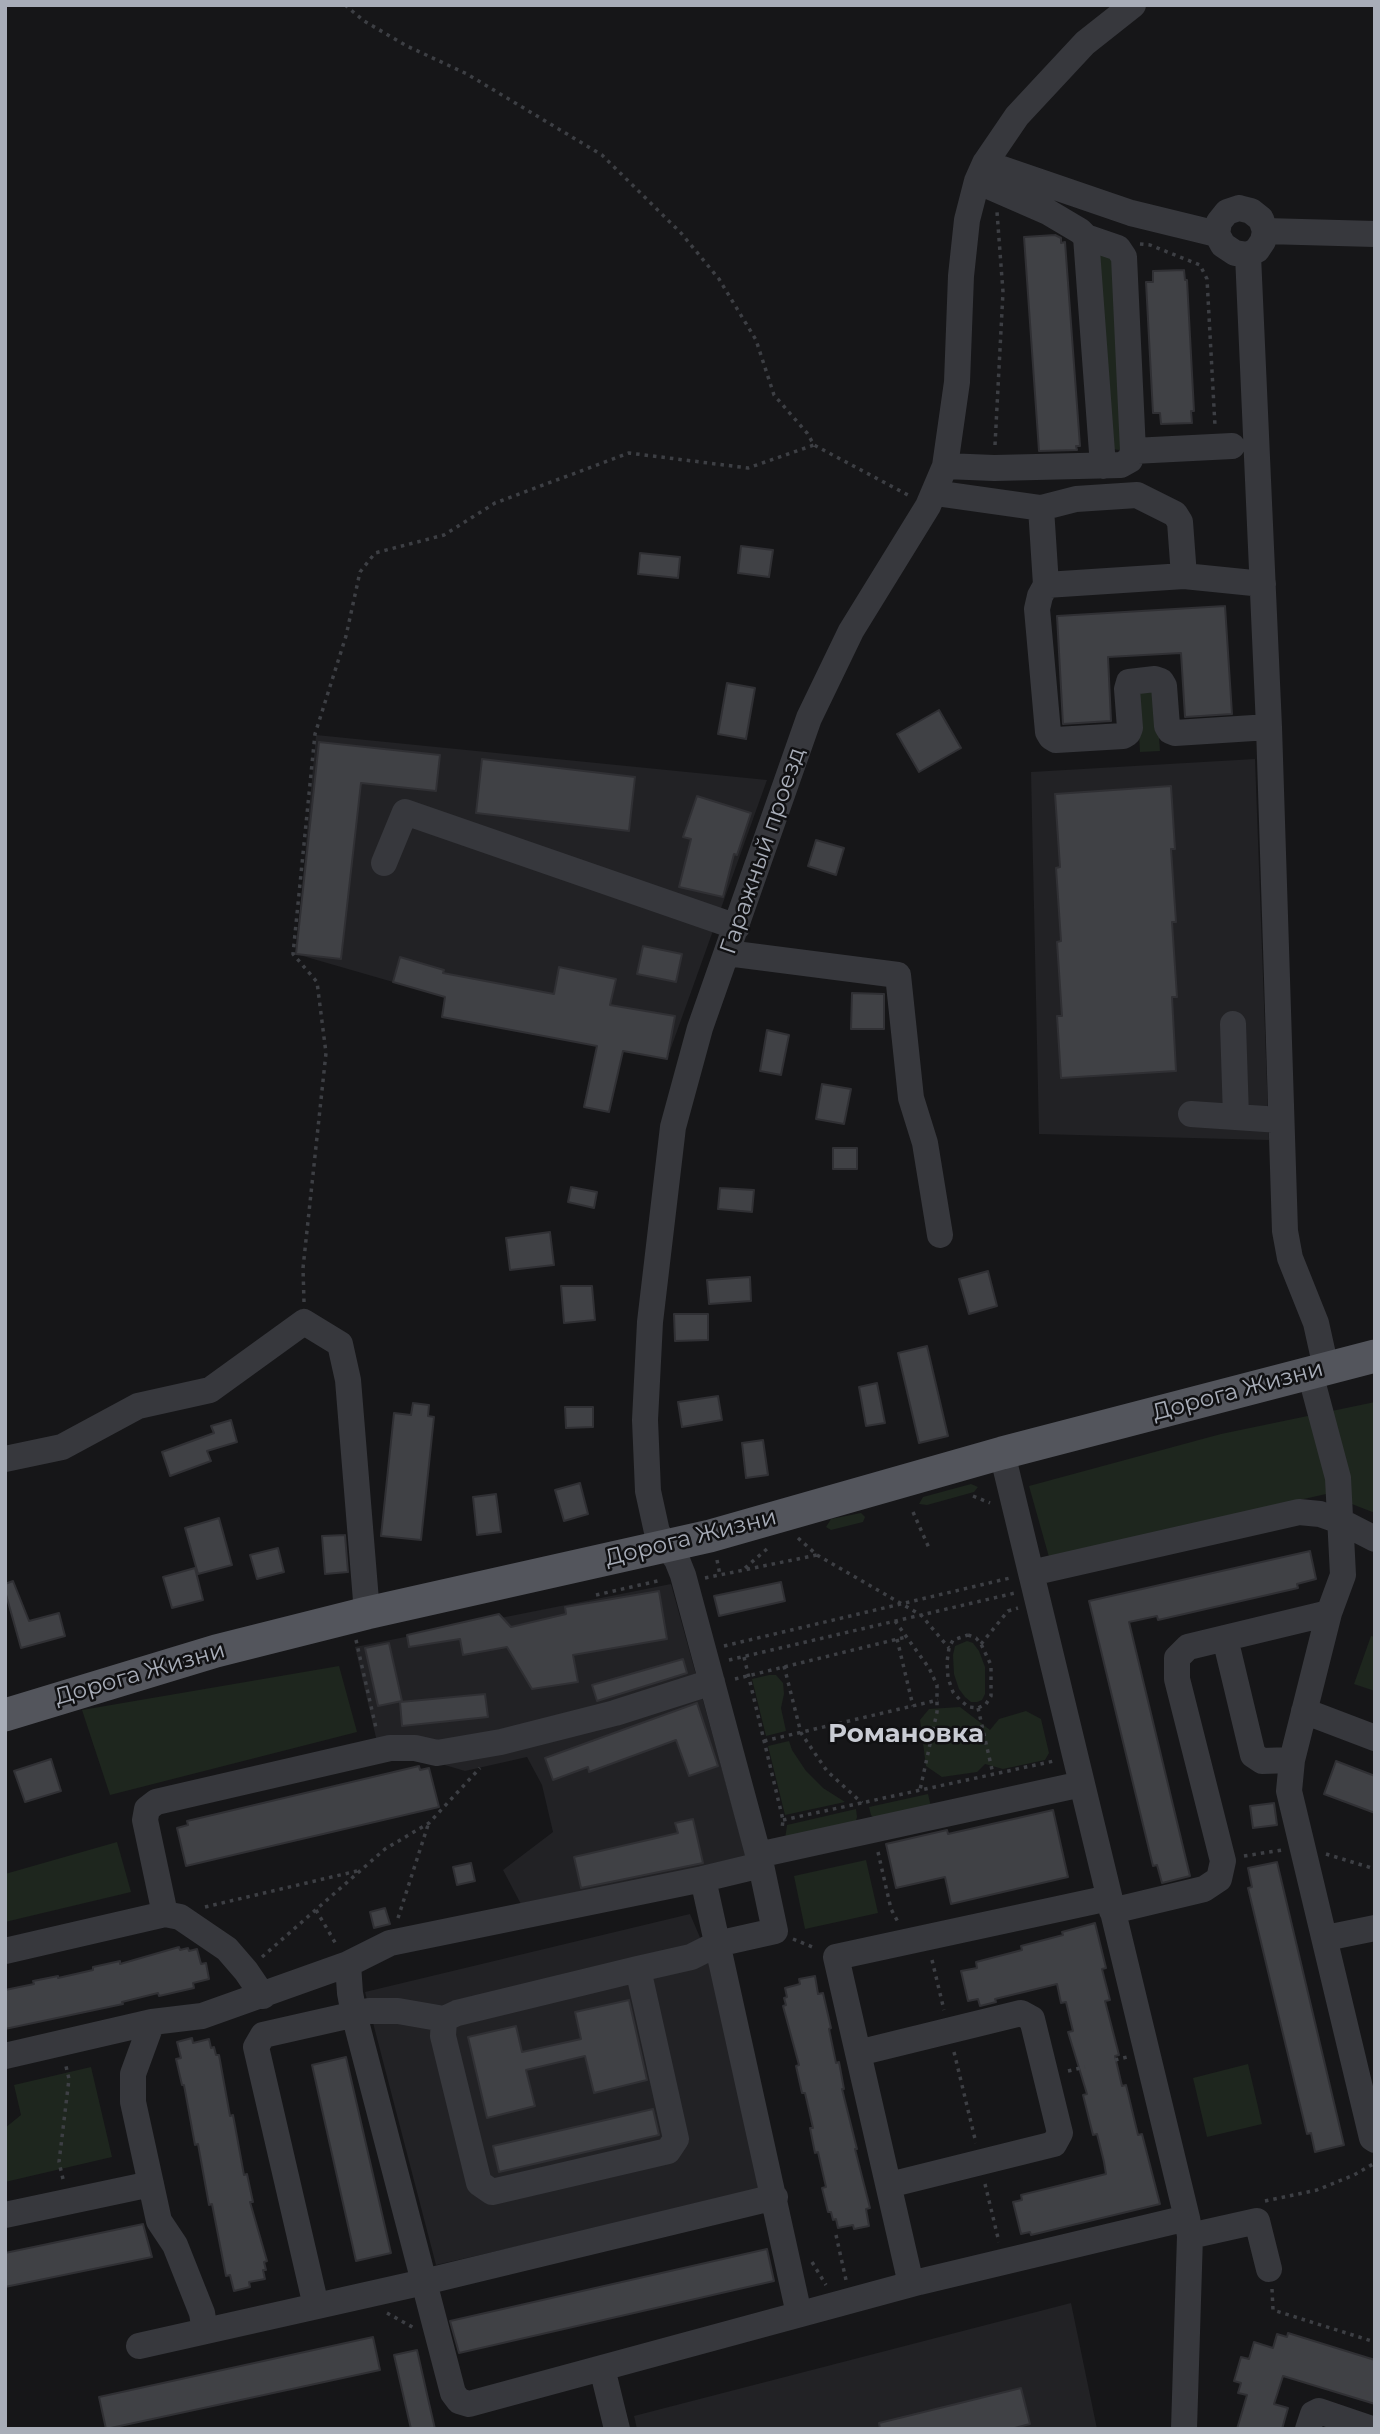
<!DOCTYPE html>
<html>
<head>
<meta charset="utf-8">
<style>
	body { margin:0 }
	#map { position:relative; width:1380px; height:2434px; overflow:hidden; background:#161618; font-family:Montserrat,sans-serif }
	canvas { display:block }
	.frame { position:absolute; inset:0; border:7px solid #a8adb8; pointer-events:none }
</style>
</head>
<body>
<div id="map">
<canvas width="1380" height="2434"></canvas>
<div class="frame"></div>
</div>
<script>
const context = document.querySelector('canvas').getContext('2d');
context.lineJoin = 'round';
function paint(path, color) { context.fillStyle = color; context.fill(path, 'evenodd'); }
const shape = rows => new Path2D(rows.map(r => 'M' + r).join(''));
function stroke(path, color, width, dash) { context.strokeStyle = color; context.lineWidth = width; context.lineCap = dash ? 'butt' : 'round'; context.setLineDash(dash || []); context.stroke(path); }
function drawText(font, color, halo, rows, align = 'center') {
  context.font = font + ' Montserrat,sans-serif'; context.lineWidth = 5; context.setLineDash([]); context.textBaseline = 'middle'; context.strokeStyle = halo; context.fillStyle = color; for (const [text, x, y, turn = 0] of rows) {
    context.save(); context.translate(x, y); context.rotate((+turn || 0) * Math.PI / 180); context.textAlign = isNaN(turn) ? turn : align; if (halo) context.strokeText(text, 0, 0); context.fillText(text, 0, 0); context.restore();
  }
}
paint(shape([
	[316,735,767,780,667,1059,442,1017,445,997,296,954],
	[1255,759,1269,1140,1039,1134,1031,772],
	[671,1584,747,1860,523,1908,503,1870,553,1832,542,1785,527,1757,465,1771,421,1758,377,1742,355,1647],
	[690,1914,716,1975,765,2190,436,2265,365,1992],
	[1071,2303,1097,2429,637,2429,634,2416]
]), '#222225');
paint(shape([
	[1096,251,1113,255,1125,449,1119,450,1113,449],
	[1150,689,1156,695,1160,751,1140,752,1137,697,1139,691],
	[1375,1402,1375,1513,1326,1494,1049,1557,1029,1486,1221,1434],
	[971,1484,978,1487,974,1492,927,1505,919,1504,923,1497],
	[861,1513,865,1517,863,1522,831,1530,826,1527,831,1519],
	[1371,1636,1375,1637,1375,1691,1354,1684],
	[967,1641,973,1643,979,1651,985,1667,985,1694,982,1700,977,1702,971,1702,965,1697,959,1689,954,1674,953,1655,955,1646],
	[339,1666,357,1732,110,1795,82,1710],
	[769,1675,776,1675,783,1683,784,1694,781,1708,786,1731,766,1736,752,1679],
	[960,1707,990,1730,999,1719,1026,1711,1041,1719,1049,1753,1045,1760,1003,1769,985,1764,977,1772,942,1777,926,1766,920,1720,929,1709],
	[789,1741,792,1750,806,1771,823,1788,845,1802,785,1815,768,1746],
	[928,1794,932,1811,878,1823,871,1815,869,1807],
	[856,1809,857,1817,854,1828,785,1840,787,1825],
	[117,1842,131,1892,5,1922,5,1874],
	[866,1860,878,1913,805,1929,794,1876],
	[1248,2064,1262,2124,1207,2137,1193,2078],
	[91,2067,112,2157,5,2182,5,2128,21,2115,14,2085]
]), '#1e261e');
const building = shape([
	[1055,235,1061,238,1061,243,1065,242,1080,446,1076,446,1077,450,1039,451,1024,237,1055,235],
	[1184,270,1185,280,1187,280,1194,411,1191,411,1192,423,1161,424,1160,413,1153,413,1146,282,1153,282,1153,271,1184,270],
	[741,546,773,550,769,577,738,573,741,546],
	[640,553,680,557,678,578,638,574,640,553],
	[1225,606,1232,714,1185,717,1181,653,1108,657,1111,721,1063,724,1057,616,1225,606],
	[727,683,755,688,746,739,718,734,727,683],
	[939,710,961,748,919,772,897,734,939,710],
	[319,742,440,755,436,791,361,783,341,959,296,954,319,742],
	[482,759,635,777,629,831,476,813,482,759],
	[1171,786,1175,849,1171,849,1176,922,1172,922,1177,997,1172,997,1176,1071,1061,1078,1057,1016,1062,1016,1057,942,1061,941,1056,868,1060,867,1055,794,1171,786],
	[697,796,751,813,737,855,734,854,723,897,679,887,691,839,683,837,697,796],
	[816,840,844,848,836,875,808,866,816,840],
	[643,946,682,954,676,982,637,974,643,946],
	[400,957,444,970,443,973,554,994,559,967,616,979,610,1005,675,1016,667,1059,623,1051,609,1112,584,1107,597,1046,442,1017,445,997,393,982,400,957],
	[852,993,884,994,884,1029,851,1029,852,993],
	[767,1030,789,1035,781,1075,760,1071,767,1030],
	[822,1084,851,1089,844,1124,816,1119,822,1084],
	[833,1148,857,1148,857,1169,833,1169,833,1148],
	[571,1187,597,1192,594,1208,568,1202,571,1187],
	[720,1188,754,1190,752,1212,718,1209,720,1188],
	[550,1232,554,1265,510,1270,506,1238,550,1232],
	[988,1271,997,1306,969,1314,959,1279,988,1271],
	[750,1277,751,1301,709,1304,707,1280,750,1277],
	[561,1286,592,1286,595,1320,564,1323,561,1286],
	[674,1314,708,1314,708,1340,675,1341,674,1314],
	[927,1346,948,1436,919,1443,898,1353,927,1346],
	[877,1383,885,1423,866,1426,859,1387,877,1383],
	[718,1396,722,1420,682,1427,678,1402,718,1396],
	[413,1403,429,1405,428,1416,434,1417,421,1540,381,1536,394,1413,411,1415,413,1403],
	[565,1407,593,1407,593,1427,566,1428,565,1407],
	[231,1420,237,1442,207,1451,211,1461,170,1476,162,1452,214,1433,211,1426,231,1420],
	[763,1440,768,1475,746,1478,742,1443,763,1440],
	[580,1483,588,1514,564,1521,555,1490,580,1483],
	[496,1494,501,1532,477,1535,473,1497,496,1494],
	[219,1518,232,1565,198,1574,185,1528,219,1518],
	[345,1535,348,1572,325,1574,322,1536,345,1535],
	[278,1548,284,1572,257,1579,250,1555,278,1548],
	[1310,1551,1316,1579,1297,1584,1298,1588,1158,1620,1157,1616,1129,1622,1190,1876,1162,1883,1157,1865,1153,1866,1089,1601,1310,1551],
	[195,1568,203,1600,172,1608,163,1577,195,1568],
	[13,1581,29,1621,59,1613,65,1636,21,1648,5,1591,5,1584,13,1581],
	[781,1582,785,1601,719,1616,714,1596,781,1582],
	[659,1591,667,1639,573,1655,578,1682,532,1689,507,1647,463,1655,460,1639,409,1647,407,1635,499,1614,511,1627,566,1614,565,1607,659,1591],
	[389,1643,402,1701,378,1706,365,1648,389,1643],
	[683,1659,687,1673,597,1701,592,1685,683,1659],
	[485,1694,488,1717,402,1726,400,1702,485,1694],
	[697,1703,718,1766,689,1776,676,1740,589,1772,588,1767,553,1780,545,1758,697,1703],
	[51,1759,61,1791,25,1802,14,1771,51,1759],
	[1336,1761,1375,1776,1375,1813,1324,1794,1336,1761],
	[419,1766,420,1770,429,1768,439,1807,186,1866,177,1828,188,1825,187,1821,419,1766],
	[1274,1803,1277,1825,1253,1828,1250,1806,1274,1803],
	[1053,1810,1068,1877,951,1904,945,1877,896,1888,886,1844,947,1830,948,1834,1053,1810],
	[693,1819,703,1863,581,1888,574,1857,678,1833,675,1823,693,1819],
	[1277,1862,1344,2145,1315,2152,1311,2133,1307,2134,1248,1888,1252,1887,1248,1868,1277,1862],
	[471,1863,475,1881,457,1885,453,1867,471,1863],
	[385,1908,390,1924,374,1928,370,1912,385,1908],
	[1095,1923,1106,1968,1102,1969,1110,2000,1105,2001,1119,2055,1115,2056,1122,2086,1126,2085,1138,2135,1142,2134,1160,2204,1031,2235,1030,2232,1021,2234,1013,2202,1022,2200,1021,2195,1106,2174,1104,2162,1097,2134,1093,2135,1083,2095,1087,2094,1068,2032,1073,2031,1066,2002,1061,2003,1057,1984,995,1999,996,2002,980,2006,978,1999,968,2001,961,1971,977,1968,976,1962,1022,1950,1021,1946,1063,1935,1062,1932,1095,1923],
	[179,1947,180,1950,188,1948,189,1951,197,1949,201,1964,206,1963,209,1979,193,1983,194,1988,159,1996,158,1993,122,2002,123,2004,5,2029,5,1990,34,1984,33,1981,58,1976,58,1978,93,1970,93,1967,120,1961,120,1964,179,1947],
	[815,1976,818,1994,823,1993,831,2028,829,2029,836,2063,839,2062,844,2089,842,2089,857,2149,855,2149,870,2208,866,2209,869,2226,854,2229,853,2225,838,2228,836,2219,833,2220,831,2212,828,2212,822,2188,826,2187,818,2152,815,2153,810,2128,813,2128,805,2093,802,2093,796,2066,799,2065,783,2006,786,2005,784,1998,787,1997,785,1988,800,1984,799,1979,815,1976],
	[629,2000,647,2080,594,2093,585,2056,526,2070,535,2106,487,2118,468,2037,516,2026,522,2052,581,2039,575,2012,629,2000],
	[192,2038,193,2043,209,2039,211,2048,214,2047,216,2055,219,2055,230,2116,233,2115,244,2175,247,2174,253,2202,250,2202,267,2261,264,2262,266,2270,263,2270,265,2279,249,2282,250,2287,234,2291,230,2275,226,2276,212,2204,209,2205,198,2144,195,2145,184,2085,182,2085,176,2059,181,2058,177,2042,192,2038],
	[346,2057,391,2253,356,2261,312,2065,346,2057],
	[653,2109,659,2135,499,2172,493,2146,653,2109],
	[143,2224,152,2257,5,2287,5,2253,143,2224],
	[767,2249,774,2281,459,2353,450,2321,767,2249],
	[1288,2333,1375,2360,1375,2404,1283,2376,1274,2404,1288,2408,1282,2429,1237,2429,1247,2395,1238,2393,1241,2383,1234,2381,1241,2357,1249,2359,1254,2342,1273,2348,1277,2334,1287,2337,1288,2333],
	[373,2337,380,2370,106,2429,99,2397,373,2337],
	[417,2350,429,2403,435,2429,411,2429,394,2355,417,2350],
	[1021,2388,1030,2424,1011,2429,880,2429,879,2423,1021,2388]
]);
paint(building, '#404145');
stroke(building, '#303034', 2);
stroke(shape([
	[345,5,364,21,407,46,467,74,602,155,681,233,719,279,756,340,774,395,807,433,814,445,908,495],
	[1140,244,1150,245,1200,265,1207,279,1215,426],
	[995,445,1003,292,997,212],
	[304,1302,303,1268,326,1053,317,982,293,954,315,734,346,636,360,572,375,553,444,535,495,503,629,453,748,468,814,445],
	[973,1496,990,1503],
	[913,1512,929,1548],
	[798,1538,817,1555,921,1615,949,1648],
	[717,1560,720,1575],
	[745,1568,768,1548],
	[705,1578,817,1555],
	[596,1595,662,1580],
	[895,1621,929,1668,937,1685,937,1712,920,1790],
	[968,1635,976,1638,981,1644,991,1665,991,1696,986,1704,978,1708,969,1707,961,1701,953,1692,948,1678,947,1662,949,1648,953,1640,968,1635],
	[897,1639,913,1706],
	[356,1640,376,1728],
	[981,1644,1008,1611,1018,1608],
	[724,1646,1010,1578],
	[744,1657,783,1820,782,1829],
	[729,1660,1015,1593],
	[784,1666,801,1733,827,1771,862,1803],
	[735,1679,906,1637],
	[978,1708,993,1774],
	[764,1741,938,1700],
	[783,1820,1054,1761],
	[878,1852,891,1909,898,1922],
	[1326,1854,1375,1869],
	[1244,1856,1282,1850],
	[205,1907,357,1871],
	[316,1910,336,1944],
	[398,1918,428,1825],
	[793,1939,815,1948],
	[262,1957,385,1849,429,1823,480,1768],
	[932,1960,944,2010],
	[954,2052,976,2143],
	[1115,2060,1127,2057],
	[1068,2071,1085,2067],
	[63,2179,59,2162,69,2079,65,2062],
	[985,2184,999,2242],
	[1265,2201,1317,2190,1354,2175,1375,2163],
	[836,2235,846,2280],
	[812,2262,826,2285],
	[1272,2289,1273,2310,1375,2342],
	[387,2313,414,2328]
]), '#3d3f44', 3.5, [3.5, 5]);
stroke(shape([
	[985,163,1131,213,1217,234],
	[1239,208,1251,211,1261,219,1265,231,1263,241,1257,250,1248,255,1235,253,1223,245,1217,234,1219,222,1227,212,1239,208],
	[1265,231,1375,234],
	[1086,237,1103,466],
	[1248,255,1269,727,1285,1231,1290,1258,1316,1323,1326,1368],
	[1133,451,1232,446],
	[945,466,994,468,1121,465,1130,460,1133,451,1124,257,1118,248,1086,237,1080,231,1048,212,977,181],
	[935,493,1041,508,1076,499,1137,495,1175,514,1180,522,1184,576],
	[1041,508,1046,585,1040,596,1037,609,1048,732,1051,737,1056,740,1123,736,1128,733,1130,728,1127,689,1129,682,1155,679,1161,681,1164,686,1167,726,1170,731,1175,733,1269,727],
	[1046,585,1184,576,1263,584],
	[384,863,405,812,737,927],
	[727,953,898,975,911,1098,925,1143,940,1235],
	[1233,1024,1236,1117],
	[1191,1114,1280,1120],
	[1002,1453,1187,2218,1190,2236,1184,2429],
	[5,1459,62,1447,138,1406,210,1390,304,1322,340,1344,348,1380,367,1613],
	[1031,1573,1299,1512,1320,1514,1340,1521,1375,1539],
	[1329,1613,1292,1760,1289,1791,1372,2138,1375,2140],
	[1225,1638,1253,1755,1262,1761,1292,1760],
	[1304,1711,1375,1738],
	[758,1855,1082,1784],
	[703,1879,390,1943,348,1964,350,1993,354,2014,453,2393,459,2401,469,2404,919,2282,1187,2218],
	[1112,1911,1204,1889,1219,1879,1223,1861,1177,1679,1177,1658,1188,1647,1329,1613,1343,1575,1338,1478,1310,1373],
	[165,1914,180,1917,227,1949,246,1971,263,1996],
	[1326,1938,1375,1928],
	[5,1951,165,1914,145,1820,147,1809,156,1802,390,1748,415,1748,437,1753,501,1742,615,1713,712,1682],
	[638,1969,676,2139,668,2151,492,2192,479,2183,443,2036,444,2019,457,2013,638,1969,691,1957,717,1944,775,1931,761,1865],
	[152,2022,133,2074,133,2102,159,2221,175,2245,202,2313,205,2331],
	[858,2053,1021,2013,1032,2019,1060,2133,1054,2144,889,2185],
	[5,2056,152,2022,202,2016,348,1964],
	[5,2215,151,2184],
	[1190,2236,1257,2221,1269,2269],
	[911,2284,836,1957,1109,1898],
	[316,2306,256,2047,263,2035,369,2011,398,2011,444,2019],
	[799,2314,703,1879,761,1865,683,1575,677,1560,657,1532,648,1491,645,1420,650,1322,673,1127,700,1028,809,718,851,631,928,506,945,466,957,382,961,276,967,220,977,181,985,163,1017,116,1085,43,1133,5],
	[139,2346,424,2282,775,2197],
	[602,2368,617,2429],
	[1308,2429,1313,2414,1319,2411,1372,2429]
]), '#37383d', 26);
stroke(shape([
	[5,1715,216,1651,367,1613,710,1536,1002,1453,1375,1356]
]), '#53555c', 33);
drawText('23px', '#a8adb8', '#111113', [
	["Гаражный проезд",763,851,-71],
	["Дорога Жизни",1238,1391,-15],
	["Дорога Жизни",691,1538,-14],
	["Дорога Жизни",140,1674,-16]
]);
drawText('bold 26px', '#c9ccd4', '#111113', [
	["Романовка",906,1734]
]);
</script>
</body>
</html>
